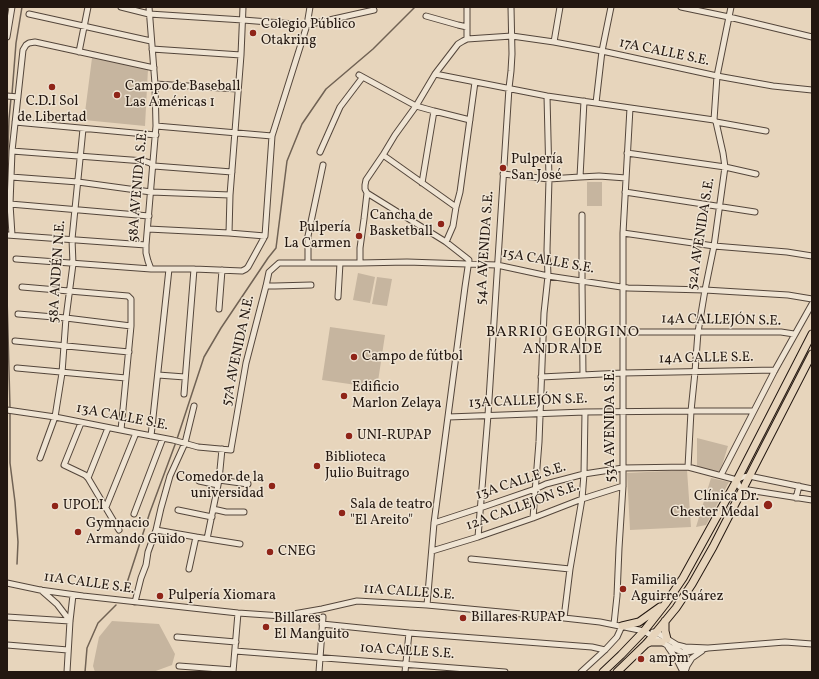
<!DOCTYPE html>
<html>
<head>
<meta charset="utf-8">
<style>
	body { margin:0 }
	#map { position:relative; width:819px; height:679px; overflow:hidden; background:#e7d5bc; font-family:Vollkorn,serif }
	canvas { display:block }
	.frame { position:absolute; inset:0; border:8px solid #231710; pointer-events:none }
</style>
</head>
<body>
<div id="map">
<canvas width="819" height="679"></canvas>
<div class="frame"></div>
</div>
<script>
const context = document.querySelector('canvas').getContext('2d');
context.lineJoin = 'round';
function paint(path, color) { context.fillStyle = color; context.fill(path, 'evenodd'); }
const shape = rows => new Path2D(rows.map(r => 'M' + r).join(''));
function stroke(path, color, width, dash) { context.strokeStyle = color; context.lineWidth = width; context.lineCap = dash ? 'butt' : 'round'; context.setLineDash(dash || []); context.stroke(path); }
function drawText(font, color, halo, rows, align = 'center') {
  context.font = font + ' Vollkorn,serif'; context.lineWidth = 3; context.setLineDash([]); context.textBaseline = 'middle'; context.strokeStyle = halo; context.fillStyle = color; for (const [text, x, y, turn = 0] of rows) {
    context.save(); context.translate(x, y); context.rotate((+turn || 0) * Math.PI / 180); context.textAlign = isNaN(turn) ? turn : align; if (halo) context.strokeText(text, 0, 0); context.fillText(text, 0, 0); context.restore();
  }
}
paint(shape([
	[92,58,148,69,145,126,84,120],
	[587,182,602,182,602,206,587,206],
	[358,273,375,277,370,303,353,300],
	[377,277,392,279,387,306,372,304],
	[330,327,385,335,377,388,322,380],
	[697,438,728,446,720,472,697,467],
	[687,470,691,527,630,530,627,473],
	[711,478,729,482,706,525,696,527],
	[112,621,159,624,175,654,172,665,153,672,95,672,93,666,99,637]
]), '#c6b59f');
stroke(shape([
	[12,94,16,43,22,7],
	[7,179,9,119,11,98],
	[7,296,10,408],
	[10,412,10,463,15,502,18,542,17,564],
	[177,439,204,357,221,328,268,258,276,248,287,161,302,124,326,89,373,49,415,7],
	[124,592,150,512,176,442],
	[85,672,87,648,98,623,116,605]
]), '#706254', 1.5);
const minor = shape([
	[121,7,149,14,243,20,307,25,374,10],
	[149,7,155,84,156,126,146,245,146,253,148,261,151,269],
	[467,7,467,39],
	[681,7,729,17,812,37],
	[29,14,151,41],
	[426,16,458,25,467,27],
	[7,37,12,7],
	[554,42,560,7],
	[152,49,241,55],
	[79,52,88,7],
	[435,74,547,96,714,120],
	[359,75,416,106,434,111,470,120],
	[155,84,238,89],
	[7,96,18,97],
	[596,103,602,51,611,7],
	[15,122,156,135],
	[716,122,766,131],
	[156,126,272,136],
	[12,151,144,161,150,163,154,166,232,172],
	[320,152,340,107,362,78],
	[627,153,725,167,756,174],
	[383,155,456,207],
	[503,174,549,179,580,177,584,101],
	[11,177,78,182,151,192,230,195],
	[580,177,599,176,626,178],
	[422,183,434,111],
	[625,192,755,212],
	[10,204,149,216],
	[582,215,582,282,583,375],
	[148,229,229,233,265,236],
	[229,233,230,195,241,55,243,7],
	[623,233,714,246,787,252,812,256],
	[7,235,146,245],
	[12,235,10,204,12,151,23,50,26,45,29,43,35,42,154,68],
	[446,242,453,226,456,207,460,192,475,82],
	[16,259,151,269,194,269,242,271,246,269,248,267,265,236,272,136,307,25,310,7],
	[308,263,308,236,323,165],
	[360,263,360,248,364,219,367,193],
	[266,286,275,286,311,285],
	[22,287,128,296,131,299,131,326,121,430],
	[338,297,340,263],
	[219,309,222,270],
	[18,314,66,318,131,326],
	[623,332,781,332,794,334],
	[15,341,129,352],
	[17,368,126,378],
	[158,375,185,377],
	[541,377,623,373,775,370],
	[184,394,194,269],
	[7,410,55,417,136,433,173,440,198,447,231,450,231,449,246,363,266,286,269,272,279,263,360,263,407,262,497,265,548,276,628,288,705,290,788,295,812,299],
	[448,417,585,412,691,411,753,411],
	[81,423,64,465,85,475,88,478,119,530],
	[151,436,169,269],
	[40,458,55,417,62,373,66,318,73,264,72,239,83,129],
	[688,467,691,411,695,372,698,332,705,290,714,246,725,167,723,153,716,122,714,120,717,76,731,7],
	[721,475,775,370,812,304],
	[88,478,108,428],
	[738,479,743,477,749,476,812,489],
	[219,480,248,484],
	[737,480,739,486,742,489,812,500],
	[199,481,218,485],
	[796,498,799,486],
	[106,507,136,433],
	[213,509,226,512,244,512],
	[178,510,212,517],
	[134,514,163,438],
	[533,518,539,442,544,313,548,276,547,250,549,179,547,96],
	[434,523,480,508,535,489,546,484,584,474,623,468,688,467,737,480],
	[156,530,196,537,240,544],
	[478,537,488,415,509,88,511,71,512,54,511,7],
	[207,539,219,480,222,449],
	[432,551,478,537,533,518,582,499,623,486],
	[471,559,570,569],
	[189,569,196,537],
	[7,583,40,590,83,596,238,613,282,616,322,609,357,601,427,605,564,618,600,622,644,631,670,647,682,652,687,652,708,648],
	[41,590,57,604,70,621],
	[135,602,141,578,146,565,148,552,156,530,161,508,170,476,185,443,194,406],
	[427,605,434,523,465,287,469,260,446,242,367,193,365,189,365,185,366,180,383,155,395,135,416,106,435,74,458,44,463,41,467,39,512,36,554,42,602,51,717,76,773,86,812,90],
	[7,617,70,621],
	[564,618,570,569,582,499,584,474,585,412],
	[322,624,409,633,592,647,605,650],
	[614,624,617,596,619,548,623,486,623,233,630,108],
	[653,632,656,632,677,645,685,647,708,648,785,642,812,644],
	[177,637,236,642],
	[7,645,68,650],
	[668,647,677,660,683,672],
	[235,651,505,672],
	[179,666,233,670],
	[684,669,685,649],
	[67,672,70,621,73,595],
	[233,672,238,613],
	[319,672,323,617],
	[405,672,409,633],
	[581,672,605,650,617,637,622,626],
	[685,672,687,666,692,658,702,651]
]);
const major = shape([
	[665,621,665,631,667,639],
	[622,626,639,622,660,607],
	[646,644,650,642,662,642],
	[603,672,621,655,644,631,666,603,683,578,737,480,812,334],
	[617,672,646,644,653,636,676,608,692,584,713,547,812,354]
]);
stroke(minor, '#54463b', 7);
stroke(major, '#231710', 9);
stroke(minor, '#efe4d3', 5);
stroke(major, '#e7d5bc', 7);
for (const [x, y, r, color] of [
	[253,33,4,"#8f2418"],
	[52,87,4,"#8f2418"],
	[117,95,4,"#8f2418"],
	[503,168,4,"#8f2418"],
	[441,224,4,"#8f2418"],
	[359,236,4,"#8f2418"],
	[354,357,4,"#8f2418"],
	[344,396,4,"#8f2418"],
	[349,436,4,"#8f2418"],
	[317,466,4,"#8f2418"],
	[272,486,4,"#8f2418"],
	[768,505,5,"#8f2418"],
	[55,506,4,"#8f2418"],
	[342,513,4,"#8f2418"],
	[78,532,4,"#8f2418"],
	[270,552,4,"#8f2418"],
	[623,589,4,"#8f2418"],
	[160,596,4,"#8f2418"],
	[463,618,4,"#8f2418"],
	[266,627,4,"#8f2418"],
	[641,659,4,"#8f2418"]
]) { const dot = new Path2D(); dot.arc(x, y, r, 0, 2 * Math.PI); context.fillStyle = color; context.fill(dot); stroke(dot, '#efe4d3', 1.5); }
drawText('14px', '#231710', '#efe4d3', [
	["Colegio Público",261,25],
	["Otakring",261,41],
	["Campo de Baseball",125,87],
	["Las Américas 1",125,103],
	["C.D.I Sol",52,102,"center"],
	["de Libertad",52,118,"center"],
	["Pulpería",511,160],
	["San José",511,176],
	["Cancha de",433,216,"right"],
	["Basketball",433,232,"right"],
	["Pulpería",351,228,"right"],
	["La Carmen",351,244,"right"],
	["Campo de fútbol",362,357],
	["Edificio",352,388],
	["Marlon Zelaya",352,404],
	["UNI-RUPAP",357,436],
	["Biblioteca",325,458],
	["Julio Buitrago",325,474],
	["Comedor de la",264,478,"right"],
	["universidad",264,494,"right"],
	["Clínica Dr.",759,497,"right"],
	["Chester Medal",759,513,"right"],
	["Sala de teatro",350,505],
	["\"El Areito\"",350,521],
	["UPOLI",63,506],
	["Gymnacio",86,524],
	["Armando Guido",86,540],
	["CNEG",278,552],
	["Familia",631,581],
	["Aguirre Suárez",631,597],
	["Pulpería Xiomara",168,596],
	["Billares RUPAP",471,618],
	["Billares",274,619],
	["El Manguito",274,635],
	["ampm",649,659]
], 'left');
drawText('14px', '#231710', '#efe4d3', [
	["17A CALLE S.E.",664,53,12],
	["58A AVENIDA S.E.",139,186,-85],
	["52A AVENIDA S.E.",702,234,-81],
	["54A AVENIDA S.E.",486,248,-86],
	["15A CALLE S.E.",548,262,10],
	["58A ANDÉN N.E.",58,272,-86],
	["14A CALLEJÓN S.E.",721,321,1],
	["57A AVENIDA N.E.",239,351,-78],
	["14A CALLE S.E.",706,359,-1],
	["13A CALLEJÓN S.E.",528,402,-2],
	["13A CALLE S.E.",122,418,11],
	["53A AVENIDA S.E.",611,426,-90],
	["13A CALLE S.E.",521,482,-18],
	["12A CALLEJÓN S.E.",523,507,-20],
	["11A CALLE S.E.",89,584,8],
	["11A CALLE S.E.",409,593,4],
	["10A CALLE S.E.",407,652,4]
]);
context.letterSpacing = '1px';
drawText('15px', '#231710', '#efe4d3', [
	["BARRIO GEORGINO",563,333],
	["ANDRADE",563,350]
]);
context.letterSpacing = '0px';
</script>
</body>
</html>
